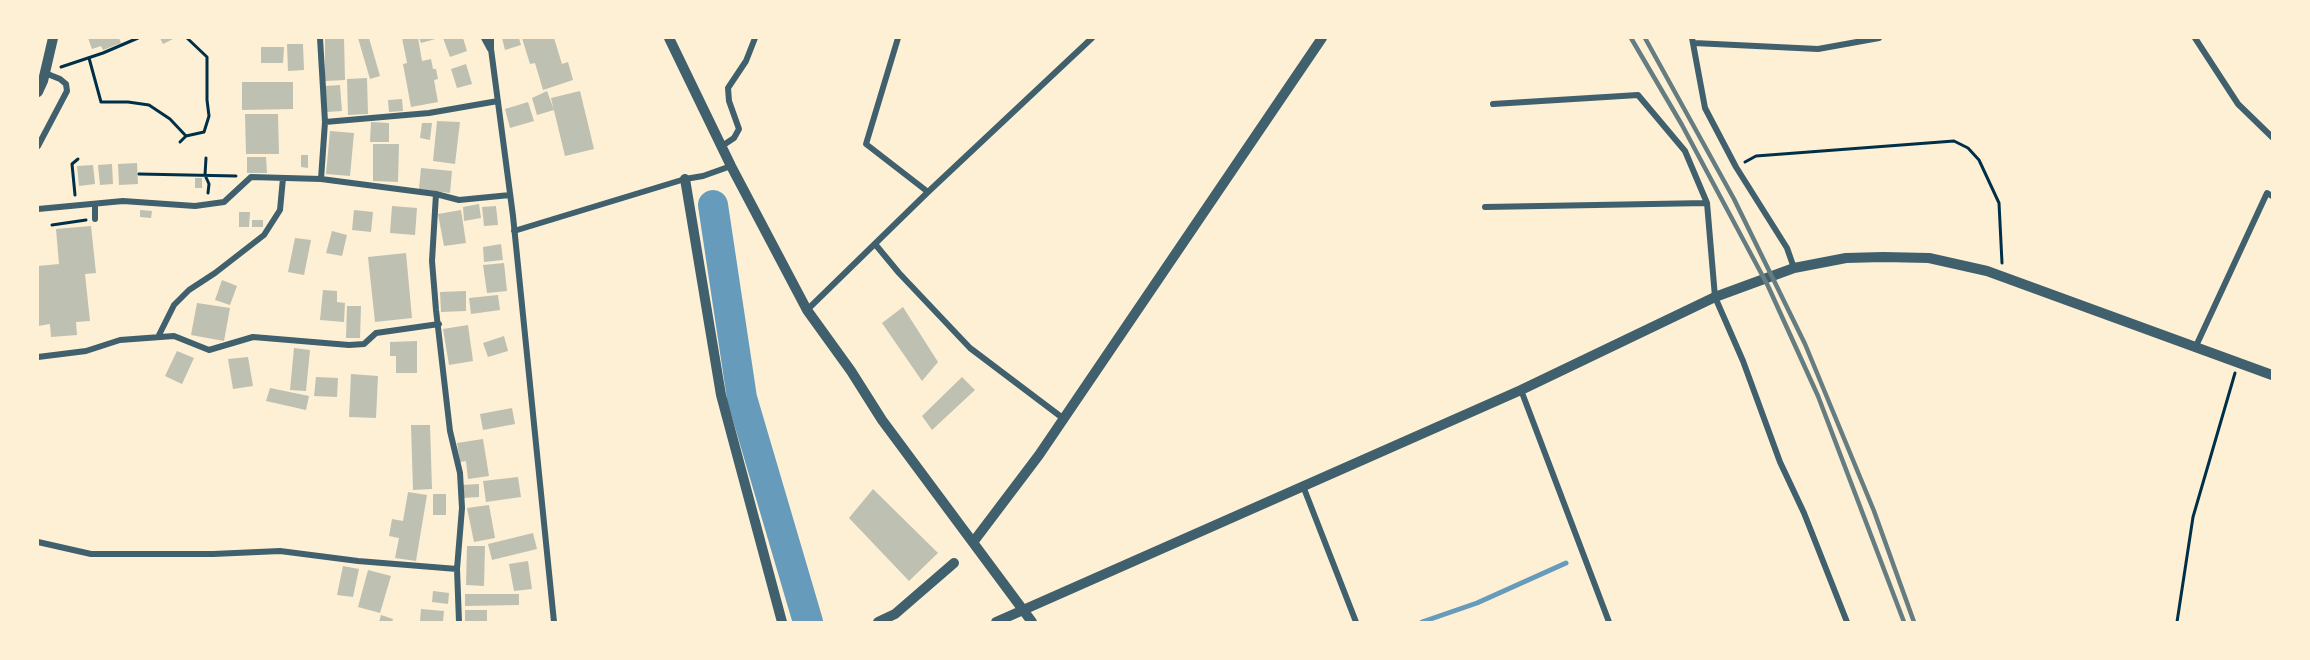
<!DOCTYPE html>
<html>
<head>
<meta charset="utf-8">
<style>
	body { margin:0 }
	#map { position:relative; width:2310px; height:660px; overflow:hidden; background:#fdf0d5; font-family:Figtree,sans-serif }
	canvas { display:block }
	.frame { position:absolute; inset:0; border:39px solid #fdf0d5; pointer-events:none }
</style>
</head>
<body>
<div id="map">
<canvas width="2310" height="660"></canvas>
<div class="frame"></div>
</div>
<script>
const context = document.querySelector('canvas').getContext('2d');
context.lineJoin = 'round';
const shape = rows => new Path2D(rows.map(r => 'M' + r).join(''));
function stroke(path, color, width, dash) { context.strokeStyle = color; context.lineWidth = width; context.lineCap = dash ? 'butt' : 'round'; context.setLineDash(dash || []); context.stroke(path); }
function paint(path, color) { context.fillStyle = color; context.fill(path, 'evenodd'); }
stroke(shape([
	[1422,622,1477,603,1566,563]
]), '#669bbc', 5);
stroke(shape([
	[713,205,742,398,808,622]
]), '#669bbc', 30);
paint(shape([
	[88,38,119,38,121,43,103,50,101,46,92,49],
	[160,38,175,38,163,44],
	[325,38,344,38,345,80,325,81],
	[358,38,369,38,380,76,370,79],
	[402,38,418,38,422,61,431,59,433,69,436,69,438,79,434,80,438,102,411,107,403,64,407,63],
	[419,38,439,38,421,43],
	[443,38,463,38,467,51,450,57],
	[502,38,519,38,521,45,505,50],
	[522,38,554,38,562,64,568,62,573,80,543,90,535,63,530,64],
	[287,44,303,44,304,70,288,71],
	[261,47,284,47,283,63,261,63],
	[466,64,472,84,457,88,451,69],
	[367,78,368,114,348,115,347,79],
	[242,82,293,82,293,109,242,110],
	[340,85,342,111,327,112,325,86],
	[547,91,554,110,537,115,532,98],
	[580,91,594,149,565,156,551,98],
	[402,99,403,111,389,112,388,100],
	[528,102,534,121,510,128,505,109],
	[245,114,278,114,279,154,246,154],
	[437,121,460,122,455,164,433,161],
	[371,122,389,123,389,142,370,142],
	[422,123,432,123,430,140,420,138],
	[330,131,354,133,350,176,326,174],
	[373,144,399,144,398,182,373,181],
	[301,155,308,155,308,168,301,167],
	[247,157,266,157,267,173,247,173],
	[137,163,138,184,119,185,118,164],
	[112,164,113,184,100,185,98,165],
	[93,165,95,184,79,186,77,166],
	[421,168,452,171,450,193,419,189],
	[195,178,202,178,202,188,195,188],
	[479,204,481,218,464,221,463,207],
	[392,206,417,208,415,235,390,233],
	[496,206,498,225,484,226,482,207],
	[140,210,152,211,151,218,140,217],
	[354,210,373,212,371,232,352,230],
	[461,210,466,243,444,246,438,214],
	[239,212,250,212,249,227,239,227],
	[252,220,263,220,263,227,252,227],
	[91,226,96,273,85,274,90,321,76,322,77,335,51,337,50,324,38,326,38,266,59,264,56,229],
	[332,231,347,235,342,256,326,253],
	[295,238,311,240,304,275,288,272],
	[501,244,503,260,484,262,483,247],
	[406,253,412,318,375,322,368,257],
	[504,263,507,291,487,293,483,265],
	[222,280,237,286,230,305,215,300],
	[323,290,337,291,337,302,345,303,344,322,320,320],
	[466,291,466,311,441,312,440,292],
	[498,295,500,310,471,314,469,298],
	[197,303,230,308,224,341,191,335],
	[347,306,361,306,360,338,346,338],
	[903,307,938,362,922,381,882,323],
	[468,325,473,361,449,365,443,329],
	[504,336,508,351,488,357,483,343],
	[417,341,417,373,396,373,396,356,390,356,390,342],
	[294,348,310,350,306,391,290,390],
	[177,351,194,358,182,384,165,376],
	[248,357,253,386,233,389,228,359],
	[351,374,378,376,376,418,349,417],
	[316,377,338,378,337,397,314,396],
	[962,377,975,390,932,430,922,416],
	[270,388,309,396,306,410,266,401],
	[512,408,515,424,483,430,480,414],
	[411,425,430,425,432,489,413,490],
	[483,439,489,476,468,479,466,461,460,462,457,443],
	[518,477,521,497,486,502,483,481],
	[479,484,479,497,462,498,461,485],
	[873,489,938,553,909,581,849,518],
	[408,492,427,495,416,561,395,558,399,538,389,536,392,519,403,521],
	[433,494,446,494,446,515,433,515],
	[489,505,495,538,474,542,467,508],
	[533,533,537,549,492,560,488,544],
	[467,546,485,546,484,586,466,585],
	[528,561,532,589,514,591,509,564],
	[343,566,359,569,353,597,337,595],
	[368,570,391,576,380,613,358,607],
	[433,591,449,593,448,604,432,602],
	[465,594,519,594,519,605,465,606],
	[421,609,444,611,443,622,420,621],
	[465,610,487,610,487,622,465,622],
	[381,615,393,619,392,622,379,622]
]), '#bec0b2');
stroke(shape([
	[89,58,101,102,128,102,149,105,170,119,186,136],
	[61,67,103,53,138,38],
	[180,142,186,136,204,132,209,116,207,100,207,57,187,38],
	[206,158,205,175,209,184,208,193],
	[1745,162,1756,156,1954,141,1968,148,1979,160,1999,203,2002,263],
	[139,174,236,176],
	[75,195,72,164,78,159],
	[52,225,86,220],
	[2177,622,2193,517,2235,373]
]), '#003049', 3);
stroke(shape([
	[320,38,325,122,321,179],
	[484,38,490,49],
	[491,38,491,49,513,216,554,622],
	[898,38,866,144,928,192],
	[1692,38,1705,108,1736,167,1787,248,1794,268],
	[2195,38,2238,104,2272,137],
	[1694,43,1818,49,1879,38],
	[1493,104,1638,95,1685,151,1707,203,1715,297,1743,361,1780,462,1804,513,1847,622],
	[325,122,429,113,498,101],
	[38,146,67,91,66,84,60,79,45,73],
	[722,146,734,138,739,129,729,101,728,88,746,61,755,38],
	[436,194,432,261,436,310,450,431,460,473,462,508,457,569,459,622],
	[95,204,95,219],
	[1485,207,1707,203],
	[38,209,123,201,195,206,224,202,251,177,321,179,436,194,459,200,510,195],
	[514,231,685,179,703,176,731,166],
	[875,244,899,273,970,348,1064,419],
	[807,310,928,192,1092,38],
	[158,337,174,305,189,290,215,273,264,235,280,210,283,178],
	[2196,346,2267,193,2272,196],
	[38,357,86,351,120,340,174,336,209,350,253,337,349,345,364,344,376,333,439,324],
	[1521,390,1609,622],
	[1303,486,1356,622],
	[38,542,91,554,213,554,280,551,358,561,457,569]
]), '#3f606c', 6);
stroke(shape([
	[669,38,731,166,807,310,851,371,882,420,1032,622],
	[38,92,43,81,53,38],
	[685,179,721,395,782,622],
	[974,541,1039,455,1322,38],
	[878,622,895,614,954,563],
	[996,622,1521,390,1715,297,1794,268,1846,258,1883,257,1929,258,1987,271,2272,375]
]), '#3f606c', 10);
stroke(shape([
	[1631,38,1682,125,1768,286,1818,396,1904,622],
	[1645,38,1734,199,1805,344,1874,511,1914,622]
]), '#657d81', 4.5);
</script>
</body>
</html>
